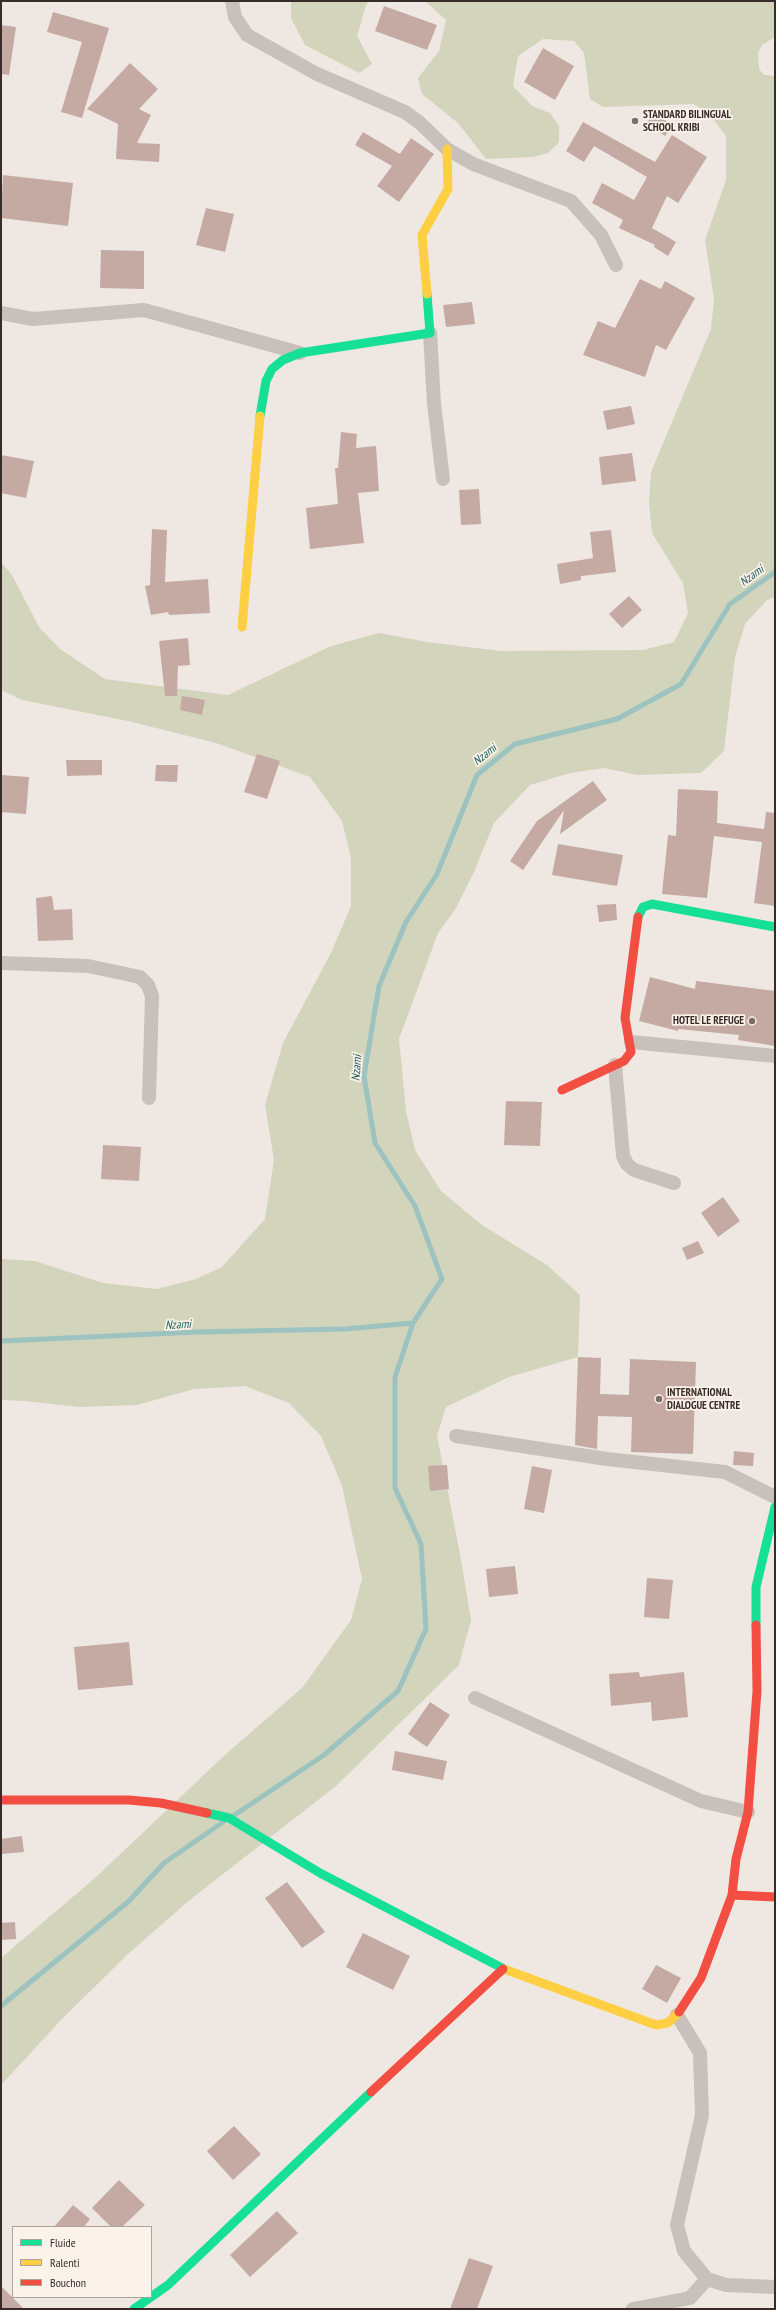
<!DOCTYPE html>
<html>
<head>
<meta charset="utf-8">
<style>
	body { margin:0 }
	#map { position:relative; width:776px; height:2310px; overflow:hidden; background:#efe8e2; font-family:"PT Sans Narrow",sans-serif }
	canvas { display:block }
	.frame { position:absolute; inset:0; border:2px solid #392c28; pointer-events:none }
	.legend { position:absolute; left:12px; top:2226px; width:140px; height:72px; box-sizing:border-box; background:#fbf2ea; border:1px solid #ada39c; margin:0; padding:5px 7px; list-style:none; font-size:12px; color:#392c28 }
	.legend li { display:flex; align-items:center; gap:8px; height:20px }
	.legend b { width:20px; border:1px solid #ada39c }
</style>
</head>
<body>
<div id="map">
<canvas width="776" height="2310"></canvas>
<div class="frame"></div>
<ul class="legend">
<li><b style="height:5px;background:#16e098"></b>Fluide</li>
<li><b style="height:5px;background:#ffcf43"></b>Ralenti</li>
<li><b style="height:5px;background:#f24e42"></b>Bouchon</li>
</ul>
</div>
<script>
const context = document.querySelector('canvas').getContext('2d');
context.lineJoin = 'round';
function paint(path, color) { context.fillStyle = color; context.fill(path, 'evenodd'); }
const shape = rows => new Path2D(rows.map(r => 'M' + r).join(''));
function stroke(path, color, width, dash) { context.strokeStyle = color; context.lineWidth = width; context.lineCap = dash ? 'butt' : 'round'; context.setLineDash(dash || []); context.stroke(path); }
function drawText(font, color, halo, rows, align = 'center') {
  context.font = font + ' "PT Sans Narrow",sans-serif'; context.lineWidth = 3.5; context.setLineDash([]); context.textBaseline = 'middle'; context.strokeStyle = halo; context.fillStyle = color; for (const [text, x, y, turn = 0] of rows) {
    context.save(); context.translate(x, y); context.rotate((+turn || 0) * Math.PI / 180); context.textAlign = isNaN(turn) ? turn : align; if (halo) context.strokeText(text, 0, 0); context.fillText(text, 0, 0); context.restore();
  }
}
paint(shape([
	[370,1,366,5,357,36,372,64,359,73,305,45,291,18,291,1],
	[425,1,775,1,775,37,762,45,758,53,759,69,764,75,775,76,775,597,767,600,745,624,735,657,724,751,701,773,637,775,604,768,570,773,530,785,494,823,474,872,456,908,438,933,399,1039,406,1111,415,1150,441,1191,482,1225,547,1265,580,1295,578,1357,509,1377,446,1407,437,1436,460,1554,471,1620,459,1665,336,1786,191,1899,128,1954,61,2020,1,2085,1,1958,95,1878,227,1753,302,1688,351,1620,362,1579,342,1486,321,1436,289,1403,245,1386,194,1389,137,1405,79,1407,24,1401,1,1400,1,1259,35,1261,103,1283,157,1289,196,1279,222,1267,265,1219,274,1160,265,1105,283,1043,331,953,351,906,351,858,342,821,310,777,216,743,128,721,22,700,1,690,1,562,12,575,39,627,60,649,105,679,228,695,331,646,379,633,427,642,500,651,643,650,674,642,688,613,683,583,652,533,649,503,651,472,711,329,714,299,705,240,726,180,726,136,707,111,693,104,603,107,590,99,584,53,574,41,543,39,518,56,513,86,532,106,550,113,559,126,559,142,548,153,533,157,486,159,458,123,422,94,418,78,439,51,446,20]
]), '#d2d4bb');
stroke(shape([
	[1,1341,198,1332,345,1329,413,1323,442,1279,415,1206,375,1143,364,1076,379,986,406,922,437,874,477,775,515,744,617,719,681,684,730,604,775,572],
	[233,1816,324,1755,398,1691,426,1629,421,1544,395,1488,395,1377,413,1323],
	[1,2006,128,1902,164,1863,223,1822]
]), '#9dc3c0', 5);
paint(shape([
	[384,6,437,25,427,50,375,31],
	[53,12,109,28,82,118,61,112,82,42,47,32],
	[1,25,16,27,9,75,1,74],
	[543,48,574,66,555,100,524,82],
	[130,63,158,89,139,109,151,115,137,143,160,144,159,162,116,159,118,124,87,109],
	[654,112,673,126,665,136,647,123],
	[583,122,655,162,672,135,707,157,678,203,667,196,652,228,676,242,668,256,654,247,655,245,619,228,623,220,592,203,602,183,634,200,647,177,594,146,584,162,566,151],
	[363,132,400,154,411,138,434,154,399,202,377,186,392,166,355,145],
	[3,175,73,183,68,226,1,218],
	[206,208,234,214,225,252,196,245],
	[101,250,144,251,144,289,100,288],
	[640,279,661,289,665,281,695,298,666,350,656,345,645,377,583,355,598,321,615,328],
	[472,302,475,324,446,327,443,305],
	[631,406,635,424,607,430,603,411],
	[341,432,357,434,356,448,376,446,379,491,358,493,364,543,310,549,306,508,338,504,335,468,338,468],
	[632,453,636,481,602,485,599,457],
	[1,455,34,461,26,498,1,493],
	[479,489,481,524,461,525,459,490],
	[152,529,167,530,165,582,208,579,210,613,169,615,168,612,151,615,145,586,150,585],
	[611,530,616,572,581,576,581,580,560,584,557,564,593,558,590,532],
	[629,596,642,610,622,628,609,614],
	[188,638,190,665,178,666,177,696,165,696,159,641],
	[182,696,205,700,202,715,180,710],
	[257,754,280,761,267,799,244,792],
	[66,760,102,760,102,775,67,776],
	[156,765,178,765,177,782,155,781],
	[1,775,29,777,26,814,1,812],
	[593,781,607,800,560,834,564,810,523,870,510,861,537,821],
	[678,789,718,791,717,823,764,829,766,812,775,813,775,906,754,903,762,842,714,836,707,898,662,894,668,835,676,836],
	[558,844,623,855,617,886,552,875],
	[52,896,54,910,72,909,73,940,38,941,36,898],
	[616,904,617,920,599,922,597,905],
	[650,977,695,989,696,981,775,991,775,1046,738,1040,739,1035,678,1029,678,1031,639,1021],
	[506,1101,542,1102,540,1146,504,1145],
	[103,1145,141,1147,139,1181,101,1179],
	[723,1197,740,1221,718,1237,701,1213],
	[698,1241,704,1253,687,1260,682,1248],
	[578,1357,601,1358,600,1394,629,1395,630,1359,696,1362,693,1454,631,1452,632,1417,598,1416,597,1449,575,1445],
	[734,1451,754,1453,753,1466,733,1465],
	[447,1465,449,1489,430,1491,428,1466],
	[532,1466,552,1470,544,1513,524,1509],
	[515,1566,518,1594,489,1597,486,1569],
	[647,1578,673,1580,669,1619,644,1617],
	[129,1642,133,1685,78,1690,74,1647],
	[639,1672,640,1677,684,1672,688,1717,652,1721,651,1702,611,1706,609,1674],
	[430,1702,450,1715,427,1747,408,1734],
	[395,1751,447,1761,443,1780,392,1770],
	[22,1836,24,1852,1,1854,1,1839],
	[287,1882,325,1932,302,1948,265,1898],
	[15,1922,16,1939,1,1940,1,1923],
	[363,1933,410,1956,393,1990,346,1967],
	[656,1965,681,1978,667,2003,642,1989],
	[234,2126,261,2154,233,2180,207,2151],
	[119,2180,145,2205,122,2227,111,2227,92,2208],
	[73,2205,90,2219,84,2227,54,2227],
	[277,2211,298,2233,250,2277,230,2255],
	[469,2258,493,2266,477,2309,450,2309],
	[1,2286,24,2309,1,2309]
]), '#c4aaa2');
stroke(shape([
	[232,1,235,17,247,35,317,74,405,112,420,123,447,149,473,164,571,201,601,235,616,265],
	[1,313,33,319,144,310,300,353],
	[430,333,434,404,443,479],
	[1,963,88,966,140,977,148,985,152,996,149,1098],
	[631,1042,775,1056],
	[615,1065,623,1156,627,1164,634,1170,674,1183],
	[456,1436,607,1459,725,1472,775,1497],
	[475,1698,701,1801,748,1812],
	[677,2015,700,2053,702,2115,677,2225,684,2251,707,2279,726,2285,775,2287],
	[633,2309,690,2298,707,2279]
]), '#c8c0bb', 14);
stroke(shape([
	[260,416,266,381,272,369,283,360,300,353,430,333,427,294],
	[638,917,643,907,652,904,775,927],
	[756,1625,756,1587,775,1507],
	[207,1813,229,1818,320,1873,504,1969],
	[134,2309,168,2285,371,2092]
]), '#16e098', 9);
stroke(shape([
	[427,294,422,235,448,189,447,149],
	[242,627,260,416],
	[504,1969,656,2025,668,2023,679,2012]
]), '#ffcf43', 9);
stroke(shape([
	[562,1090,624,1061,631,1052,625,1018,638,917],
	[1,1800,129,1800,161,1803,207,1813],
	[732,1895,736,1859,748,1812,757,1691,756,1625],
	[679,2012,701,1978,732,1895,775,1897],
	[371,2092,503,1969]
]), '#f24e42', 9);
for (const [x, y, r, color] of [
	[635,121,4,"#796e69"],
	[752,1021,4,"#796e69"],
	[659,1399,4,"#796e69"]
]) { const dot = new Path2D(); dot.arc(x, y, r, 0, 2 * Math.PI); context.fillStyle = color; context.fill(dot); stroke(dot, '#fbf2ea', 1.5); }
drawText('bold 11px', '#392c28', '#fbf2ea', [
	["STANDARD BILINGUAL",643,115],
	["SCHOOL KRIBI",643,128],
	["HOTEL LE REFUGE",744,1021,"right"],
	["INTERNATIONAL",667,1393],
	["DIALOGUE CENTRE",667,1406]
], 'left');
drawText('italic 12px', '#1b5e5d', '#fbf2ea', [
	["Nzami",752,576,-36],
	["Nzami",485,755,-39],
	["Nzami",357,1068,-86],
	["Nzami",178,1325,-2]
]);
</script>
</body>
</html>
